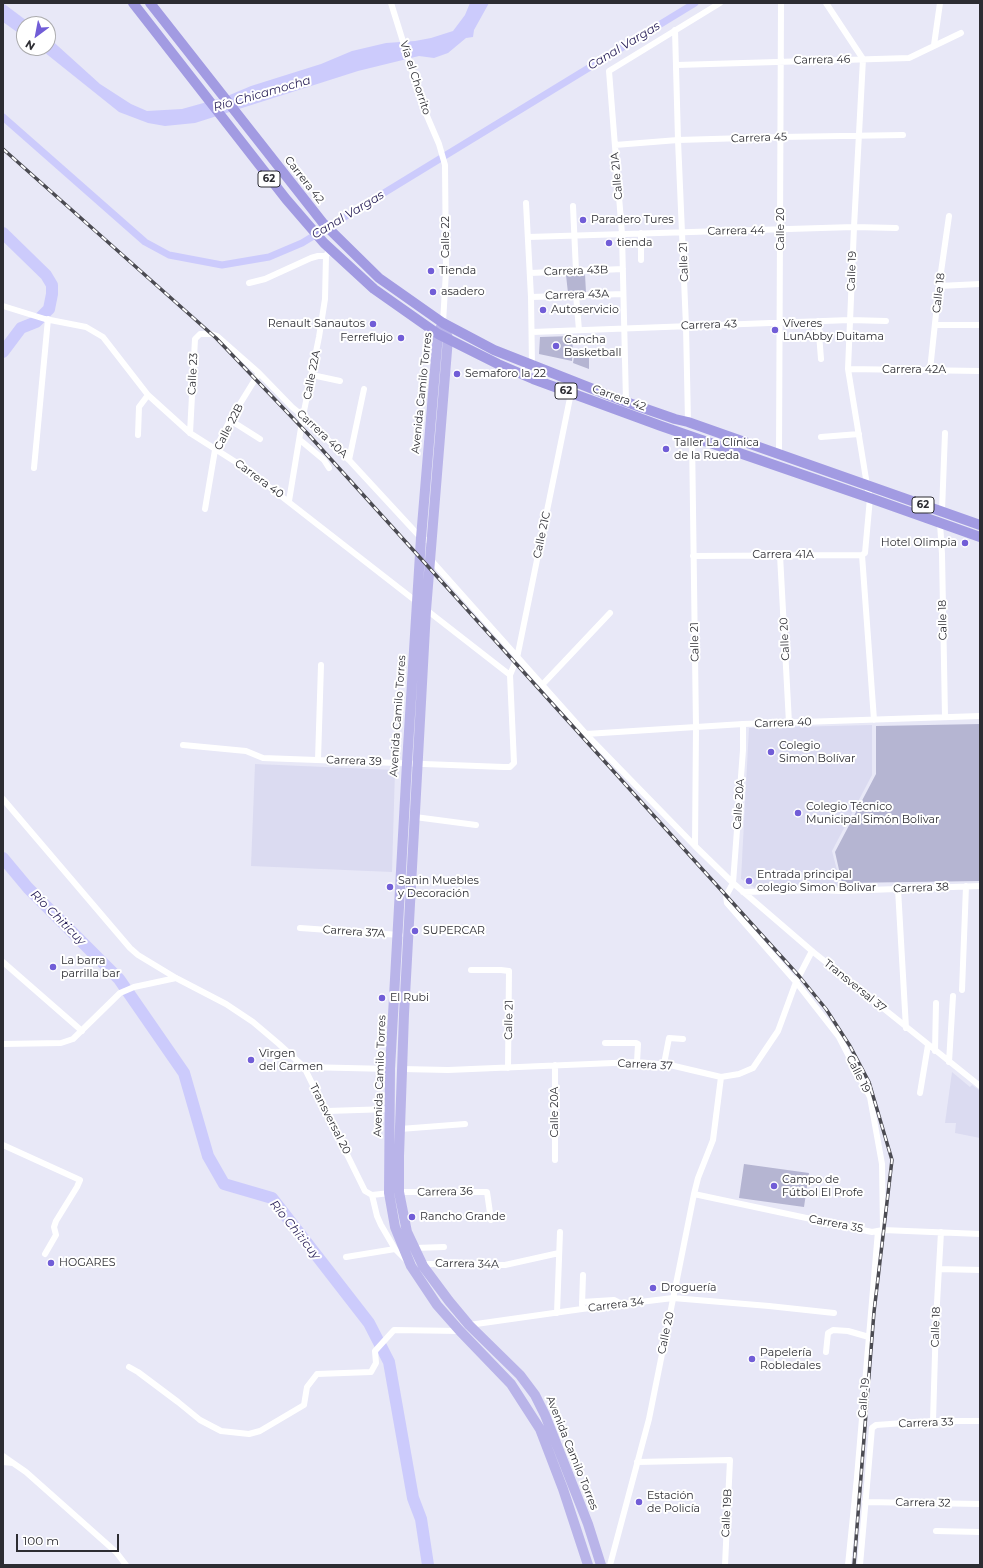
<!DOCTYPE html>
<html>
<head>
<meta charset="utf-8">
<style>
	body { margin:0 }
	#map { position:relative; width:983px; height:1568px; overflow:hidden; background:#e8e8f7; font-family:Montserrat,sans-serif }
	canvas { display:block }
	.frame { position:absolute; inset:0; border:4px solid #2c2c32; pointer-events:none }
	.north { position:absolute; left:16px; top:16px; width:40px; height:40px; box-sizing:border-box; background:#fff; border:1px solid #ababad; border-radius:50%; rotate:212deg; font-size:11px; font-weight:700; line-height:16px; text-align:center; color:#2c2c32 }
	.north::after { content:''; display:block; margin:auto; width:14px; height:18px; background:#715dd7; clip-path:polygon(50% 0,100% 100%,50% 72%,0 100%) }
	.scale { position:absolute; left:16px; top:1534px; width:103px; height:18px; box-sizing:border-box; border:2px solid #2c2c32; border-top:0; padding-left:5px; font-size:12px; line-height:14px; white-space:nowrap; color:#2c2c32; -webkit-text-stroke:3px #fff; paint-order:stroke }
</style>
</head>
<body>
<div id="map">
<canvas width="983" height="1568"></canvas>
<div class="frame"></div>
<div class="north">N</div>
<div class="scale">100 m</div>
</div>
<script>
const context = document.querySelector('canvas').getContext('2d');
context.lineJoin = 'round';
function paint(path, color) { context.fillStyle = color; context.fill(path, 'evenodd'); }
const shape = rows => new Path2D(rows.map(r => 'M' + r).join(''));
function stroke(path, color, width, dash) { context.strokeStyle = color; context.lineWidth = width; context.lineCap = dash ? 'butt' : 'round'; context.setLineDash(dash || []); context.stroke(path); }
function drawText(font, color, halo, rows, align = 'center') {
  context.font = font + ' Montserrat,sans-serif'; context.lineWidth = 4; context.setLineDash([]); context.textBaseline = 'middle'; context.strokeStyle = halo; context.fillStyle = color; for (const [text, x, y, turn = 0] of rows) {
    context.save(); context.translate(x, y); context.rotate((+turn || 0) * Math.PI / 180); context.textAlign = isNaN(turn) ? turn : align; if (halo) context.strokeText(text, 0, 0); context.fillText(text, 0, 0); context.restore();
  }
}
paint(shape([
	[872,725,872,775,832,851,841,886,755,888,741,879,749,728],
	[255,764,395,770,392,872,251,866],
	[952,1072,970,1087,972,1085,980,1091,980,1138,955,1133,956,1123,945,1123]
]), '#dbdbf1');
paint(shape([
	[585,274,586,293,568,293,566,275],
	[573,336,572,361,539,354,540,337],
	[574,357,589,358,589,369,573,363],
	[980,724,980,881,842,883,835,852,876,774,876,726],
	[744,1164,809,1173,804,1207,739,1198]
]), '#b5b5d2');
paint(shape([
	[3,3,31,24,24,24,24,37,3,22],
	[470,3,489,3,474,30,473,37,466,38,448,53,434,58,419,56,358,71,195,123,165,126,148,123,119,112,39,48,48,48,48,37,100,84,131,104,147,111,182,109,225,97,251,86,321,64,352,51,386,43,415,41,431,38,453,31,465,15]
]), '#cccbfc');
stroke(shape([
	[3,117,145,242,169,255,222,265,269,257,302,243,695,3]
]), '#cccbfc', 7);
stroke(shape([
	[3,233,46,275,52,285,52,294,49,309,36,322,21,328,3,352],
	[3,858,28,888,119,979,184,1073,208,1156,224,1184,272,1198,369,1323,389,1362,413,1498,421,1519,428,1565]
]), '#cccbfc', 12);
stroke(shape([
	[391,3,424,109,439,144,445,165,446,271,443,323],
	[675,30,678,140,686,326,688,422],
	[934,45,940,3],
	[677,65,909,58,961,33],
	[615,145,678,140,780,137,903,135],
	[526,203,531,297,532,366],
	[573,206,576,271],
	[641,233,641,260],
	[528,237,854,227,896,228],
	[530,273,623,269],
	[249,283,265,279,311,258,318,256,326,256],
	[939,286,980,284],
	[576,295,579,330],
	[531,297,623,294],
	[3,306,45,319,86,327,103,337,148,395,190,433,245,468,417,602],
	[818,321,821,359],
	[935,325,980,325],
	[532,332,850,320,886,321],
	[848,369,980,371],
	[930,370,939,286,949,216],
	[312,375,340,381],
	[626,402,622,234,609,71,720,3],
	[230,420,260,439],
	[190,433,195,339,200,334,211,334,217,336,259,373,292,407,303,416,349,460,421,538,432,542],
	[138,435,139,407,148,395],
	[692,437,696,727,695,846],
	[821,437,859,434],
	[300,440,324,460,329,468],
	[779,455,781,3],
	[349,460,364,389],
	[34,468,48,319],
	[289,501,303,416,319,337,325,299,326,256,330,249],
	[205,509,215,450,230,420,259,373],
	[942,511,945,433],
	[940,523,942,554,945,717],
	[780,555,789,723],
	[862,555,874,720],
	[693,556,862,555,865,553,870,498,867,485,848,369,854,227,863,59,826,3],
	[431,560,586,734,695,846,733,883,812,951,980,1086],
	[424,608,510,675],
	[542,685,610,613],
	[743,724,743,750,733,883,726,896,727,903,796,982,839,1037,870,1097,882,1164,883,1230],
	[586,734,743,724,980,716],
	[183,745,246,751,263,758,504,767,510,767,514,763,510,675,517,658,571,393],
	[318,760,321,665],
	[3,799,130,948,138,955,176,978,226,1004,253,1022,279,1044,304,1067,365,1191,372,1195,399,1192,487,1192,491,1220],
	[415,817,476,825],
	[898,889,906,1028],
	[743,892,818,890,841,891,980,886],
	[300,928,400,935],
	[3,962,82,1031],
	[471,970,501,970,509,971,508,1068],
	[962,990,966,886],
	[605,1043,636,1043,638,1044,637,1062],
	[3,1044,61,1043,73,1039,120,993,134,987,176,978],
	[935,1051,936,1003],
	[949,1062,953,996],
	[664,1064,669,1038,683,1039],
	[555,1065,555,1160],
	[304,1067,390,1069],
	[402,1069,448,1070,637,1062,670,1065,721,1077,739,1074,753,1068,778,1031,796,982,812,951],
	[920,1093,928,1045],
	[327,1111,390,1109],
	[400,1129,465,1124],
	[3,1145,80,1180,77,1187,56,1221,54,1227,56,1235,45,1254],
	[694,1194,872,1232,883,1230,980,1234],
	[372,1195,377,1216,381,1225,395,1249,407,1261],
	[415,1248,444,1247],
	[346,1257,395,1249],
	[422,1264,468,1264,494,1265,505,1265,559,1253],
	[939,1269,980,1270],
	[582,1302,614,1300,618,1302,618,1304],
	[582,1305,583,1275],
	[557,1313,560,1232],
	[469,1325,582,1309,673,1298,769,1306,834,1313],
	[826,1352,828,1333,833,1330,848,1331,869,1337],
	[129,1367,138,1372,178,1402,200,1420,221,1431,249,1434,260,1431,304,1405,307,1387,317,1374,371,1372,376,1363,375,1351,394,1330,460,1331],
	[933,1421,936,1321,941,1232],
	[3,1456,13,1463],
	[3,1462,13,1463,26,1472,116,1552,126,1565],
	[637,1462,730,1460,725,1565],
	[865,1502,980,1504],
	[936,1531,980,1532],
	[610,1565,649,1419,694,1194,698,1178,713,1140,721,1077],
	[848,1565,857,1477,878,1231],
	[860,1565,872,1428,876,1425,933,1421,980,1421]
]), '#fff', 6);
stroke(shape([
	[443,323,448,338,426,610,404,1014,399,1156,399,1192,407,1232,423,1266,449,1301,469,1325,520,1375,535,1395,545,1415,588,1524,601,1565],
	[441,327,438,334,421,538,407,763,390,1069,389,1193,395,1227,411,1266,437,1305,460,1331,511,1384,540,1429,563,1489,588,1565]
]), '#b9b4e9', 10);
stroke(shape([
	[133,3,286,199,324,243,374,289,438,334,498,364,533,379,661,426,870,498,980,537],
	[150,3,323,223,379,278,443,323,494,350,626,402,675,419,688,422,980,525]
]), '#a29be2', 10);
const rail = shape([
	[3,149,216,338,308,434,799,976,826,1009,850,1046,869,1082,892,1160,874,1312,854,1565]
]);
stroke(rail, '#4b4b52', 3.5);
stroke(rail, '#fff', 2, [6]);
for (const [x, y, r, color] of [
	[583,220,4,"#715dd7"],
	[609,243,4,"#715dd7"],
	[431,271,4,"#715dd7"],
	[433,292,4,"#715dd7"],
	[543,310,4,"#715dd7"],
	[373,324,4,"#715dd7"],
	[775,330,4,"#715dd7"],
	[401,338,4,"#715dd7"],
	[556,346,4,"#715dd7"],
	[457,374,4,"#715dd7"],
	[666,449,4,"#715dd7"],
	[965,543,4,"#715dd7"],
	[771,752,4,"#715dd7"],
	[798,813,4,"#715dd7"],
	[749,881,4,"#715dd7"],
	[390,887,4,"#715dd7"],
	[415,931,4,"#715dd7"],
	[53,967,4,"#715dd7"],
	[382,998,4,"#715dd7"],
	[251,1060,4,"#715dd7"],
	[774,1186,4,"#715dd7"],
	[412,1217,4,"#715dd7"],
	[51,1263,4,"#715dd7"],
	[653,1288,4,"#715dd7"],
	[752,1359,4,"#715dd7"],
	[639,1502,4,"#715dd7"]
]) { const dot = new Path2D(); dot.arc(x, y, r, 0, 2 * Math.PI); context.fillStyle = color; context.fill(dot); stroke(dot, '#fff', 1.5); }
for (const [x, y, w] of [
	[269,179,22],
	[566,391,22],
	[923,505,22]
]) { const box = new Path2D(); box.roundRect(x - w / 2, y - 8, w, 16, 3); context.fillStyle = '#fff'; context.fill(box); stroke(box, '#2c2c32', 1); }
drawText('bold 10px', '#2c2c32', null, [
	["62",269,179],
	["62",566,391],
	["62",923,505]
]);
drawText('11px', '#2c2c32', '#fff', [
	["Carrera 46",822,60,-1],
	["Vía el Chorrito",415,78,72],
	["Carrera 45",759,138,-2],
	["Calle 21A",617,176,-95],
	["Carrera 42",304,180,52],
	["Calle 20",781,229,-90],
	["Carrera 44",736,231,-1],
	["Calle 22",446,237,-90],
	["Calle 21",684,262,-92],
	["Carrera 43B",576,271,-2],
	["Calle 19",852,271,-88],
	["Calle 18",939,293,-83],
	["Carrera 43A",577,295,-2],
	["Carrera 43",709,325,-2],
	["Carrera 42A",914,370],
	["Calle 23",193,374,-87],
	["Calle 22A",312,375,-79],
	["Avenida Camilo Torres",422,393,-84],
	["Carrera 42",619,398,20],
	["Calle 22B",229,427,-63],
	["Carrera 40A",322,434,43],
	["Carrera 40",259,479,36],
	["Calle 21C",542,535,-78],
	["Carrera 41A",783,555],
	["Calle 18",943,620,-91],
	["Calle 20",785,639,-93],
	["Calle 21",695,642,-91],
	["Avenida Camilo Torres",398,716,-86],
	["Carrera 40",783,723,-2],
	["Carrera 39",354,761,2],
	["Calle 20A",739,804,-86],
	["Carrera 38",921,888,-2],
	["Carrera 37A",354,932,4],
	["Transversal 37",855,986,39],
	["Calle 21",509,1020,-89],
	["Carrera 37",645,1065,3],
	["Calle 19",858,1074,63],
	["Avenida Camilo Torres",380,1076,-88],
	["Calle 20A",555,1112,-90],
	["Transversal 20",330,1119,63],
	["Carrera 36",445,1192,-1],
	["Carrera 35",836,1224,11],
	["Carrera 34A",467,1264,1],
	["Carrera 34",616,1305,-7],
	["Calle 18",936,1327,-88],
	["Calle 20",666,1333,-78],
	["Calle 19",864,1398,-85],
	["Carrera 33",926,1423,-2],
	["Avenida Camilo Torres",572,1453,68],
	["Carrera 32",923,1503,1],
	["Calle 19B",727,1513,-87]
]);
drawText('11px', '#2c2c32', '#fff', [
	["Paradero Tures",591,220],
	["tienda",617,243],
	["Tienda",439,271],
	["asadero",441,292],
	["Autoservicio",551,310],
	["Renault Sanautos",365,324,"right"],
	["Víveres",783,324],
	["LunAbby Duitama",783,337],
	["Ferreflujo",393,338,"right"],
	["Cancha",564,340],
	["Basketball",564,353],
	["Semaforo la 22",465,374],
	["Taller La Clínica",674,443],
	["de la Rueda",674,456],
	["Hotel Olimpia",957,543,"right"],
	["Colegio",779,746],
	["Simon Bolívar",779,759],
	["Colegio Técnico",806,807],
	["Municipal Simón Bolivar",806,820],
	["Entrada principal",757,875],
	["colegio Simon Bolivar",757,888],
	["Sanin Muebles",398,881],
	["y Decoración",398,894],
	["SUPERCAR",423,931],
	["La barra",61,961],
	["parrilla bar",61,974],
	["El Rubi",390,998],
	["Virgen",259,1054],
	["del Carmen",259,1067],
	["Campo de",782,1180],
	["Fútbol El Profe",782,1193],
	["Rancho Grande",420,1217],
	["HOGARES",59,1263],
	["Droguería",661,1288],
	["Papelería",760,1353],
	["Robledales",760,1366],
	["Estación",647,1496],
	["de Policía",647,1509]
], 'left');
drawText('italic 12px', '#2b225a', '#fff', [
	["Canal Vargas",624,46,-31],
	["Río Chicamocha",262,94,-16],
	["Canal Vargas",348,215,-31],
	["Río Chiticuy",58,918,45],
	["Río Chiticuy",295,1230,51]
]);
</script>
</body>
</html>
